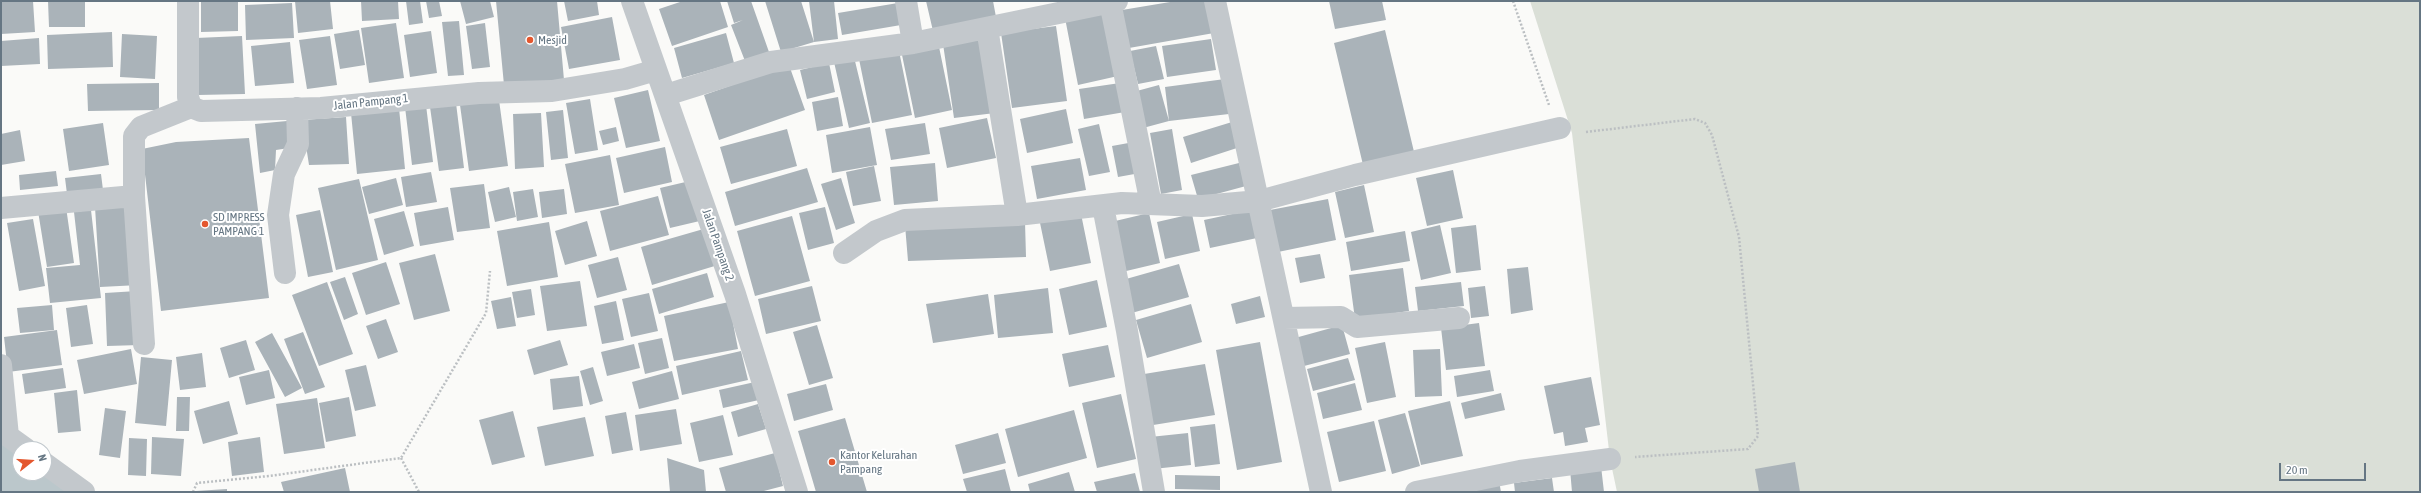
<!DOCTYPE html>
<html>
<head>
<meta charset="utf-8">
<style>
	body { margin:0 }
	#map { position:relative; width:2421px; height:493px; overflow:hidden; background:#fafaf8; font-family:"Asap Condensed",sans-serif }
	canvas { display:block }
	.frame { position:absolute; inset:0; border:2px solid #657683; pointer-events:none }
	.north { position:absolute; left:12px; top:441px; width:40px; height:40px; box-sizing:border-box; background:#fff; border:1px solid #c1c8cd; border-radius:50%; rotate:73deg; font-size:11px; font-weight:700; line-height:16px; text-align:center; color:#657683 }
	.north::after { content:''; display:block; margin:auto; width:14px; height:18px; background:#e4572e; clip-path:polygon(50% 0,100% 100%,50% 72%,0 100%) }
	.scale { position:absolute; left:2279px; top:463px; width:87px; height:18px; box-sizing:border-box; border:2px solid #657683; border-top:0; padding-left:5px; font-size:12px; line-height:14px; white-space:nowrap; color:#657683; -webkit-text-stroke:3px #fff; paint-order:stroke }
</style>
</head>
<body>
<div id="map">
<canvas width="2421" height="493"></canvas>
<div class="frame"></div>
<div class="north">N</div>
<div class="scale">20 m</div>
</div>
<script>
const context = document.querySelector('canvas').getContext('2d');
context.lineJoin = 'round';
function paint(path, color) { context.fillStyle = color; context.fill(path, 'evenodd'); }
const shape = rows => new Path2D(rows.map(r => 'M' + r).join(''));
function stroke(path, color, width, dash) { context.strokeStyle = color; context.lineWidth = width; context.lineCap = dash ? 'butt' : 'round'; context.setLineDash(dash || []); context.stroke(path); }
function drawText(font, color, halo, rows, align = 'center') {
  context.font = font + ' "Asap Condensed",sans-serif'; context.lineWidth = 4; context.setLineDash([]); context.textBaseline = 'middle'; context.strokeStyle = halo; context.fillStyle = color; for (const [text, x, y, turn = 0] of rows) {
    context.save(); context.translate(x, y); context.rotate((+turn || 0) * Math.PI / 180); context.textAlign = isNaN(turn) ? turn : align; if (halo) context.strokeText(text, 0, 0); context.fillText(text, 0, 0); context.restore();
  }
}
paint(shape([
	[1530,1,2420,1,2420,492,1617,492,1610,459,1572,133]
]), '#dadfd7');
paint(shape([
	[1,441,20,454,20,473,44,473,72,492,1,492]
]), '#bbc7cb');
paint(shape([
	[1,1,33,1,35,32,1,34],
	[48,1,85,1,85,27,49,27],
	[201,1,238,1,238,31,201,32],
	[295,1,330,1,333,29,298,33],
	[361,1,398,1,399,19,362,21],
	[406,1,420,1,423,23,409,25],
	[426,1,439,1,442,16,429,18],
	[460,1,490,1,494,17,466,24],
	[496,1,557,1,564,80,504,85],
	[564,1,597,1,599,15,568,21],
	[683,1,720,1,728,27,672,46,659,9],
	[727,1,751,1,769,52,745,61,731,25,743,20,734,23],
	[765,1,801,1,814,42,781,52],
	[809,1,834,1,838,39,814,42],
	[926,1,993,1,996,17,933,31],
	[1176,1,1209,1,1214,33,1129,48,1122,10],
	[1329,1,1382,1,1386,20,1335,29],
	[292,3,294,38,246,40,245,5],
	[898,3,901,25,842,35,838,13],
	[1104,10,1118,76,1078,85,1065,18],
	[612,17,620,60,569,69,561,27],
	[459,21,464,75,448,76,442,22],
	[396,23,404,78,369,83,361,28],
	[485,23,490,67,472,69,466,26],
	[1056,26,1067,101,1012,108,1001,33],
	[359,30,365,65,340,69,334,34],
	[1385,30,1415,156,1364,169,1334,43],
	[431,31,437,73,410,77,404,35],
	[112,32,113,67,48,69,47,35],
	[726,33,734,63,682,78,674,48],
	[122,34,157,36,155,79,120,77],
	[242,36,245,94,198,95,196,38],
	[330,36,337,85,307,89,299,40],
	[39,38,40,64,1,66,1,41],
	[984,38,995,113,954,118,943,44],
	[1211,39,1216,70,1167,77,1162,46],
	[290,42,294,83,255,86,251,46],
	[938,42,952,110,915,118,901,50],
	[1156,46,1164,79,1138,84,1130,51],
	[899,51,912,115,872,123,859,59],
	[854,57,870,123,849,128,834,62],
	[829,63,835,92,807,99,800,70],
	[789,65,805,110,719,140,704,95],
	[1225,79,1229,114,1169,121,1165,87],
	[159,83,159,110,88,111,87,84],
	[1120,83,1125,112,1084,119,1079,89],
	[1159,85,1169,121,1143,128,1133,92],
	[648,90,660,141,626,148,614,98],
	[838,97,843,126,817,131,812,102],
	[590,99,598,150,575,154,566,103],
	[499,100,508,166,469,171,460,105],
	[456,103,464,168,439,171,430,107],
	[426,105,433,162,412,165,405,107],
	[399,108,405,169,357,174,351,113],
	[1066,109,1073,143,1027,153,1020,119],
	[563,110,568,158,551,160,546,112],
	[541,113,544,167,515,169,513,114],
	[346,117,349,164,309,165,302,120],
	[987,118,996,158,947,168,939,128],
	[287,121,289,148,276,150,275,170,260,173,255,124],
	[1232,122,1240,147,1191,163,1183,137],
	[103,123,109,165,69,171,63,129],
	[925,123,930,154,891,160,885,129],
	[1099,124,1110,172,1089,176,1078,129],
	[616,127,619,141,603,145,599,131],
	[870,127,877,165,832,173,826,135],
	[787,129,797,166,731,184,720,147],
	[1172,129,1182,190,1161,194,1150,133],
	[20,130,25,161,1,165,1,134],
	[249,138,269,298,161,311,142,149,176,142],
	[1134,142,1140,173,1118,177,1112,146],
	[665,147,672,182,624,193,616,158],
	[610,155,619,205,575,213,565,164],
	[1080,158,1086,190,1037,199,1031,166],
	[935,163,938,201,894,205,890,167],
	[1239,163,1246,186,1198,199,1191,175],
	[874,166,881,201,853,206,846,172],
	[807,168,818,202,735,226,725,192],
	[1453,170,1463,218,1427,226,1416,178],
	[56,171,58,186,20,190,19,175],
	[431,172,437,202,406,207,401,177],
	[101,174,103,190,67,194,65,178],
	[396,178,403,205,369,214,362,187],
	[841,178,855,223,836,230,821,184],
	[359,179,378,260,336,270,318,188],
	[694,180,704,220,670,228,660,188],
	[484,184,490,228,457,232,450,188],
	[1364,185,1374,232,1345,238,1335,192],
	[509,187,516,217,495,222,488,192],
	[533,189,538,217,517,221,513,192],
	[564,189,567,214,542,218,539,192],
	[658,196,669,235,610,251,600,211],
	[1328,199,1336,240,1278,252,1270,210],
	[133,204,139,285,100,287,95,207],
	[66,207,74,263,47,267,38,211],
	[448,207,454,240,420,246,414,213],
	[825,207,834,243,808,250,799,213],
	[1080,209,1091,263,1050,271,1039,218],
	[91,210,101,298,50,303,46,268,80,265,74,212],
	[320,210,333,272,308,277,296,215],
	[1251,210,1257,238,1210,248,1204,220],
	[404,211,414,246,384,255,374,219],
	[1149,213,1160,263,1122,272,1111,222],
	[1192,214,1200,251,1165,259,1157,222],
	[792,216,810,281,755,296,737,231],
	[33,219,45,286,19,291,7,223],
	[587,221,597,256,565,265,555,231],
	[549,222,558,277,507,286,497,231],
	[1025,222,1026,257,908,261,905,225],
	[1440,225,1451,273,1421,280,1411,232],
	[1476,225,1481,270,1456,273,1451,228],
	[707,228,718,265,652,285,641,247],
	[1405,231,1410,261,1351,271,1346,242],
	[435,254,450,311,414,320,399,263],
	[1320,254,1325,278,1300,283,1295,258],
	[618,257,627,290,597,298,588,265],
	[386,262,400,304,366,315,352,273],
	[1179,264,1189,297,1128,314,1119,281],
	[1528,267,1533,310,1511,314,1507,269],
	[1403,268,1409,311,1355,319,1349,275],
	[707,273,714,297,659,314,652,289],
	[345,277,358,314,344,320,330,282],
	[1097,280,1107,327,1069,335,1059,289],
	[580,281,587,326,547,331,540,286],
	[327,282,353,354,319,366,292,295],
	[1461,282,1464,306,1418,311,1415,287],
	[812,286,821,321,766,334,758,299],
	[1485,286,1489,316,1471,318,1468,288],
	[1048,288,1053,333,998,338,994,295],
	[531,289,535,315,517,318,512,292],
	[137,291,140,345,107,346,105,293],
	[649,293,658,331,631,337,622,299],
	[988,294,994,334,933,343,926,304],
	[1260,296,1265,317,1236,324,1231,304],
	[511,297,516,326,497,329,491,301],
	[616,301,624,340,602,344,594,306],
	[729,302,738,349,674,361,664,316],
	[1191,304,1202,342,1147,358,1136,320],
	[52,305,54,330,20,333,17,308],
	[87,305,93,344,71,347,66,308],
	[386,319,398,352,378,359,366,326],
	[1479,323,1485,366,1446,370,1441,328],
	[817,325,833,378,809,385,793,332],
	[1342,325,1350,354,1304,366,1295,338],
	[57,330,62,365,8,372,4,337],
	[303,332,325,387,305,394,284,339],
	[272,333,302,388,285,397,255,342],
	[662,338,669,368,645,374,638,343],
	[246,340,255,370,229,378,220,348],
	[560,340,568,365,534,375,527,350],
	[1260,342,1282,462,1237,470,1216,350],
	[1385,342,1396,397,1367,403,1355,348],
	[634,344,640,368,607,376,601,352],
	[1108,345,1115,377,1069,387,1062,354],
	[131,349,137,384,84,394,77,360],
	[1440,349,1442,396,1415,397,1413,350],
	[741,351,748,380,682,395,676,366],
	[202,353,206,387,180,390,176,357],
	[141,357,172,360,166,426,135,423],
	[1348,358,1355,380,1313,391,1307,369],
	[1205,364,1215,415,1147,426,1138,375],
	[366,365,376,406,355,411,345,370],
	[593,367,603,401,590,405,580,371],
	[63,368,66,388,25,394,22,374],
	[269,370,275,398,246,405,239,377],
	[1490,370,1494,391,1457,397,1454,376],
	[672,371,679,399,639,409,632,382],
	[579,376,583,406,553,410,550,379],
	[1591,377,1600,425,1585,428,1588,442,1565,446,1563,432,1554,434,1544,386],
	[755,382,759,400,723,408,719,390],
	[1355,383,1362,410,1323,419,1317,393],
	[826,384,833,410,794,421,787,394],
	[77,390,81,431,58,433,54,393],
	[1501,393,1505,410,1465,419,1461,403],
	[1121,394,1136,459,1097,468,1082,403],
	[177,397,190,397,189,431,176,431],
	[349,397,356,436,326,442,319,403],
	[317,398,325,448,284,454,276,404],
	[229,401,238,434,203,444,194,411],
	[1450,401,1463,456,1421,465,1408,411],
	[758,404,766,429,738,437,731,412],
	[105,408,126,411,120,458,99,455],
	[676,409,682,444,640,451,635,415],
	[1074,410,1087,458,1018,477,1005,429],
	[513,411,525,457,492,465,479,420],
	[626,412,633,450,612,454,605,416],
	[1405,413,1420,466,1392,474,1378,420],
	[723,415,733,455,699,462,690,423],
	[585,417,594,456,545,466,537,427],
	[845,418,867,492,816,492,798,431],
	[1374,421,1386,471,1339,482,1327,432],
	[1215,424,1220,464,1195,467,1190,427],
	[998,433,1006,463,963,474,955,445],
	[1188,433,1191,465,1153,469,1150,437],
	[152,437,184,439,181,476,151,474],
	[260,437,264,472,232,476,228,442],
	[129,438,147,439,146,476,128,475],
	[775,453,783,486,760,492,726,492,719,468],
	[667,458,704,470,706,492,670,492],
	[1795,462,1800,492,1759,492,1755,469],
	[1601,466,1604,492,1572,492,1570,469],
	[345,468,350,492,284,492,281,482],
	[1005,469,1011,492,967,492,963,479],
	[1069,472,1075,492,1030,492,1028,484],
	[1135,473,1140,492,1097,492,1094,482],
	[1175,475,1220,476,1220,490,1175,489],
	[1552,478,1554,492,1515,492,1514,483],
	[1499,481,1501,492,1449,492],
	[227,489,227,492,197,492,196,491]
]), '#aab3b9');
stroke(shape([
	[1513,1,1549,105],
	[1586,132,1695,119,1705,123,1712,135,1739,237,1758,436,1748,449,1635,457],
	[401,458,419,492],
	[193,492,197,483,269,476,401,458,486,313,490,271]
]), '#bbbfc2', 2.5, [2, 2]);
stroke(shape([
	[188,1,188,97,191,107,201,111,321,108,479,93,552,91,625,79,656,70],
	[632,1,735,294,797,492],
	[906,1,913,43],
	[1215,1,1321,492],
	[1110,2,1151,204],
	[987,28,1017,215],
	[666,95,771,62,913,43,1117,1],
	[1103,206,1127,331,1154,492],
	[1,208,134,196],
	[844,253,876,231,905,220,1017,215,1122,203,1202,206,1259,201,1355,175,1560,128],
	[285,273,278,215,284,174,298,144,297,108],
	[1284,318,1341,317,1357,327,1459,318],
	[144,344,134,196,134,136,141,127,191,107],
	[1,365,8,436],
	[1,431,26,449],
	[44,463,84,492],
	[1416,492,1520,471,1610,459]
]), '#c3c8cc', 22);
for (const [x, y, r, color] of [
	[530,40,4,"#e4572e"],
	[205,224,4,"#e4572e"],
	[832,462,4,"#e4572e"]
]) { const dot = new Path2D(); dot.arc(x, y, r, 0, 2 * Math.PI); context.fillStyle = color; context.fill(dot); stroke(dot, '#fff', 1.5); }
drawText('12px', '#657683', '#fff', [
	["Mesjid",538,40],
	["SD IMPRESS",213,217],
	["PAMPANG 1",213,231],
	["Kantor Kelurahan",840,455],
	["Pampang",840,469]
], 'left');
drawText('12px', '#657683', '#fff', [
	["Jalan Pampang 1",371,102,-6],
	["Jalan Pampang 2",718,245,71]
]);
</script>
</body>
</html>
